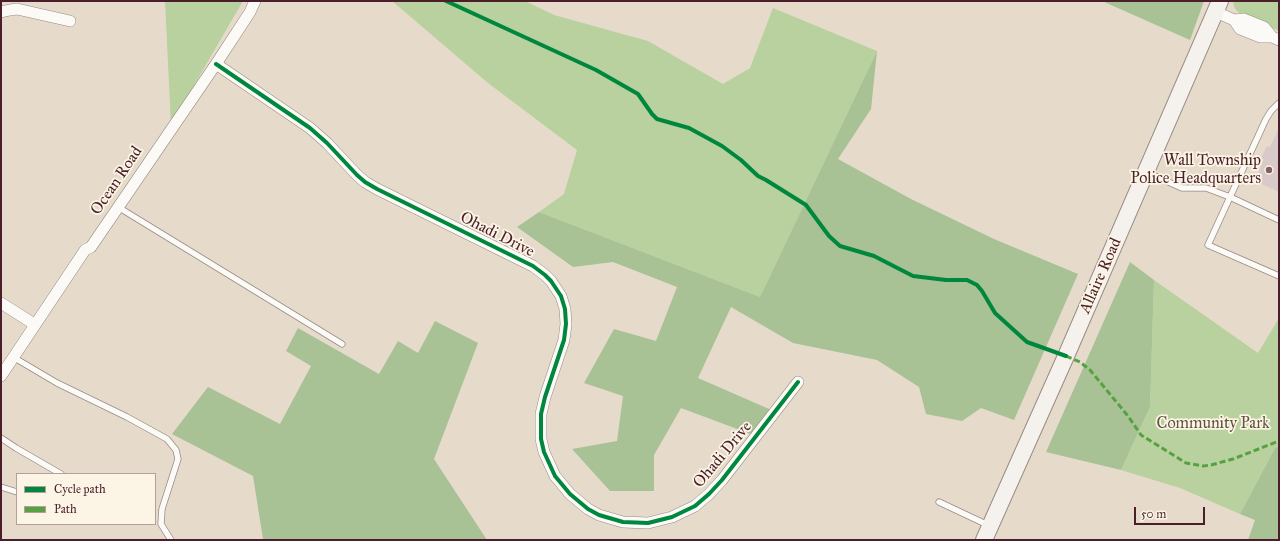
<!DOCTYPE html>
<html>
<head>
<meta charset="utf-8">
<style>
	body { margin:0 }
	#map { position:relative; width:1280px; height:541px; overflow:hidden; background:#e6dbcb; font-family:"IM FELL Great Primer",serif }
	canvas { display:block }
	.frame { position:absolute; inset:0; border:2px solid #4a1f2b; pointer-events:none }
	.legend { position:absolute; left:16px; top:473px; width:140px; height:52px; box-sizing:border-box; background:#fcf5e5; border:1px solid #b59f9b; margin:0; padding:5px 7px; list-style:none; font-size:12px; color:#4a1f2b }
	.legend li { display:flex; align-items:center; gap:8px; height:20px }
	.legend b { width:20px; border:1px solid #b59f9b }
	.scale { position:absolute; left:1134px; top:507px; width:71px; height:18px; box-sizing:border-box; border:2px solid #4a1f2b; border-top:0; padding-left:5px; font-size:12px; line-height:14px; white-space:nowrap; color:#4a1f2b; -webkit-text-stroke:3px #fcf5e5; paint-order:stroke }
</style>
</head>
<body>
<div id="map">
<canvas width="1280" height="541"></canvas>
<div class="frame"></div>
<ul class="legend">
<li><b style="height:5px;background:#00873e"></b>Cycle path</li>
<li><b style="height:5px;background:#56a243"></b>Path</li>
</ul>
<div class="scale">50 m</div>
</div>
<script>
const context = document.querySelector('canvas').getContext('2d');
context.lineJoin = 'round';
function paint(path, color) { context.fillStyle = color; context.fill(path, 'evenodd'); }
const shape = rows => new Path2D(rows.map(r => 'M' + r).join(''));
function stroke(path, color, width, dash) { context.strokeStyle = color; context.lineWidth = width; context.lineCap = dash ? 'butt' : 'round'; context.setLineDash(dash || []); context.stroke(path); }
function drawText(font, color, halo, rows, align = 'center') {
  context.font = font + ' "IM FELL Great Primer",serif'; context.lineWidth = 3.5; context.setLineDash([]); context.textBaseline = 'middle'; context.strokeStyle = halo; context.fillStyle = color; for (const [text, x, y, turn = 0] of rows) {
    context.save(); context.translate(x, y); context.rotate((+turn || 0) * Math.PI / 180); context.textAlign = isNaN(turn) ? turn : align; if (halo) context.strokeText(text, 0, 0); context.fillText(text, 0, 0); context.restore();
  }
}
paint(shape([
	[165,1,243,1,171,125],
	[392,1,525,1,554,15,648,41,723,84,750,68,773,8,877,51,760,297,539,212,564,194,577,150,488,83],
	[1233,1,1279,1,1279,31,1238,12,1234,7],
	[1154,280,1258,353,1279,318,1279,446,1275,448,1240,514,1180,488,1121,470,1150,407]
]), '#b8d19e');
paint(shape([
	[1102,1,1204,1,1190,40],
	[877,51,871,109,838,159,911,199,994,239,1078,274,1014,420,981,408,962,421,926,414,919,387,877,360,793,343,731,307,698,378,776,412,756,436,681,408,654,455,654,491,610,491,572,449,617,441,623,396,584,383,614,329,656,341,677,287,613,262,573,267,517,227,539,212,760,297],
	[1130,262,1154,280,1150,407,1121,470,1046,452],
	[435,321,478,343,434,459,487,540,262,540,263,539,253,476,172,434,208,387,280,424,311,366,286,351,298,328,379,374,398,341,418,353],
	[1279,446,1279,540,1248,540,1255,520,1240,514,1275,448]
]), '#a8c195');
paint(shape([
	[1279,127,1279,192,1255,181,1264,159,1261,158,1267,146,1270,147]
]), '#d8cac8');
const service = shape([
	[1146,172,1182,188,1206,188,1230,197,1266,119,1271,111,1279,103],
	[118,207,342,344],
	[1279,220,1230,197,1208,245,1279,276],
	[13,357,57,383,127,417,167,439,176,450,178,459,162,509,161,524,171,540],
	[1,438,16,448,61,474],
	[1,487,17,492],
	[939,502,990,526]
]);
const minor = shape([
	[1,12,10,10,17,9,70,21],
	[1216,12,1234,20,1240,29,1260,37,1272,37,1279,40],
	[1234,20,1244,19,1264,27,1272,37],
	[216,64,310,128,327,143,357,175,365,182,377,189,533,266,545,275,551,281,561,296,565,309,566,324,564,340,545,397,541,414,541,439,544,452,555,476,570,494,588,509,599,515,623,522,648,523,672,517,695,506,709,494,722,480,798,382],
	[1,303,34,324],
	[1,376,85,250,91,247,216,64,250,12,255,1]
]);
const secondary = shape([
	[984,540,1066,356,1220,1]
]);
stroke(service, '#978b84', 7);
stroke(minor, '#978b84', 12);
stroke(secondary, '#978b84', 18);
stroke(service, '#fbfaf7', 5.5);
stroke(minor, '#fbfaf7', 11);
stroke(secondary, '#f5f1ec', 16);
stroke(shape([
	[1066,356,1080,362,1090,370,1128,416,1141,435,1186,463,1203,466,1211,465,1233,459,1279,441]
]), '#56a243', 3, [6, 3]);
stroke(shape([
	[446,1,596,70,638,94,652,114,657,119,689,128,722,146,741,160,758,176,766,180,806,205,829,236,840,246,874,256,913,276,946,280,967,280,977,285,982,291,995,313,1027,342,1066,356],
	[216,64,310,128,327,143,357,175,365,182,377,189,533,266,545,275,551,281,561,296,565,309,566,324,564,340,545,397,541,414,541,439,544,452,555,476,570,494,588,509,599,515,623,522,648,523,672,517,695,506,709,494,722,480,798,382]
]), '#00873e', 4);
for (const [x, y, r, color] of [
	[1269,170,4,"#816163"]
]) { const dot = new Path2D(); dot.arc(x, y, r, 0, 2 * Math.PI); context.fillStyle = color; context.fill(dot); stroke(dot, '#fcf5e5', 1.5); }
drawText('16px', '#4a1f2b', '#fcf5e5', [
	["Wall Township",1261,161],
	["Police Headquarters",1261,179]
], 'right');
drawText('16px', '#4a1f2b', '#fcf5e5', [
	["Ocean Road",117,181,-56],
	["Ohadi Drive",497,235,27],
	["Allaire Road",1101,276,-66],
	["Ohadi Drive",723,455,-50]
]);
drawText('16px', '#605242', '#fcf5e5', [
	["Community Park",1213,424]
]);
</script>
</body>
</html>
